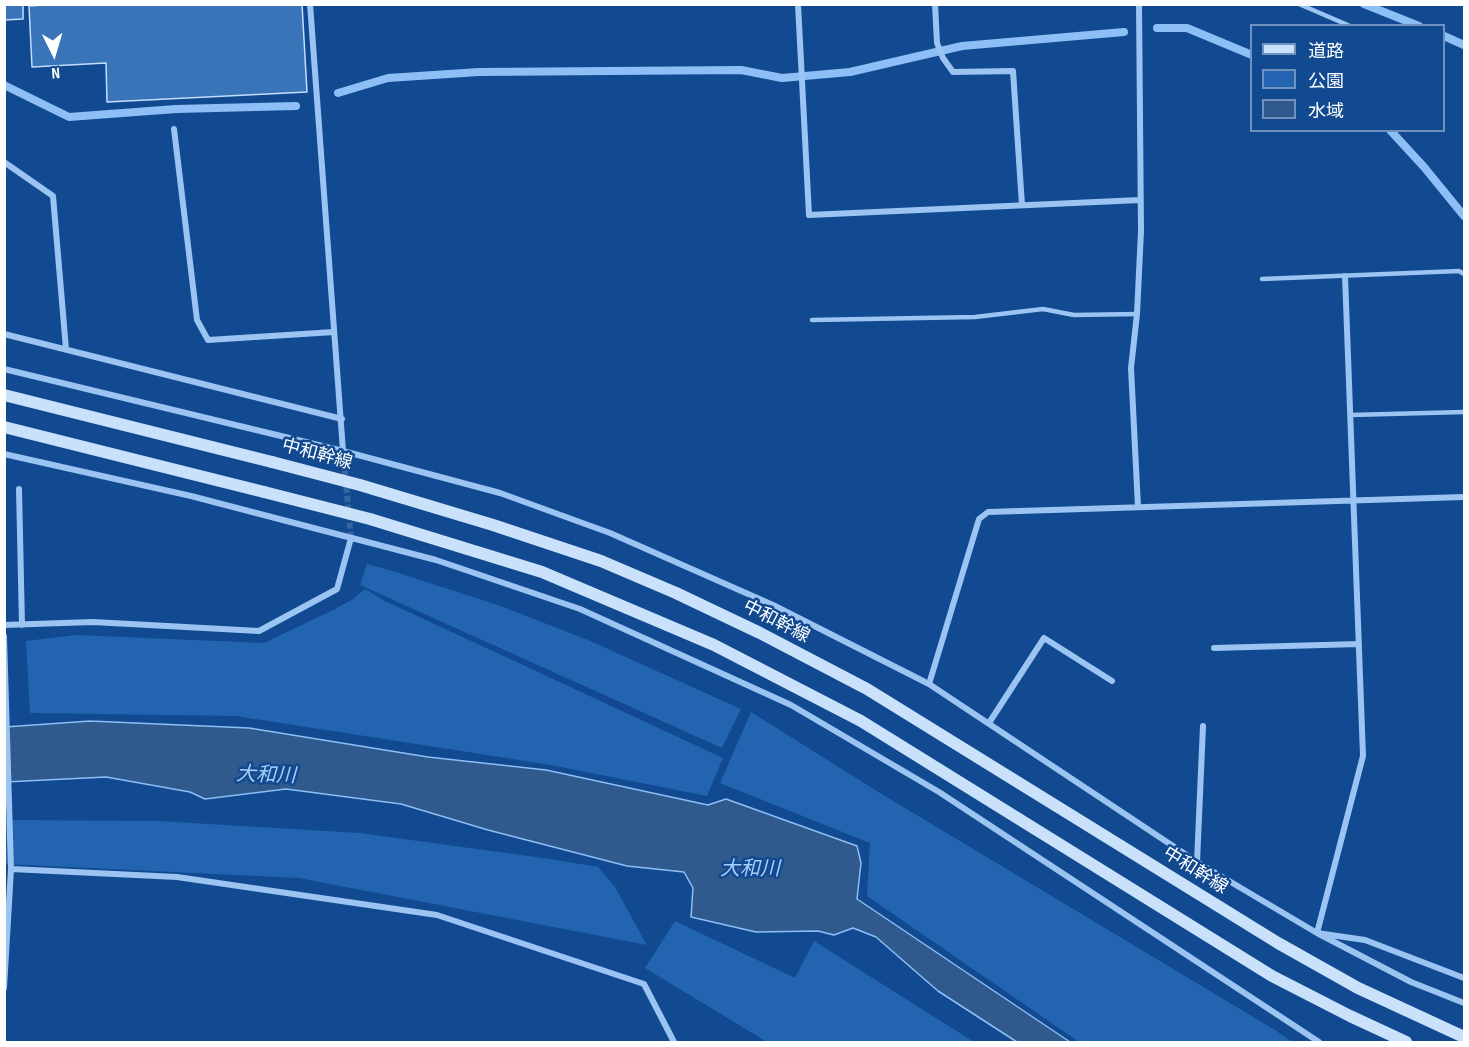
<!DOCTYPE html>
<html>
<head>
<meta charset="utf-8">
<style>
	body { margin:0 }
	#map { position:relative; width:1469px; height:1047px; overflow:hidden; background:#114a90; font-family:"Sofia Sans Condensed","Noto Sans JP",sans-serif }
	canvas { display:block }
	.frame { position:absolute; inset:0; border:6px solid #fff; pointer-events:none }
	.legend { position:absolute; left:1250px; top:24px; width:195px; height:108px; box-sizing:border-box; background:#114a90; border:2px solid #7092bc; margin:0; padding:8px 10px; list-style:none; font-size:18px; color:#fff }
	.legend li { display:flex; align-items:center; gap:12px; height:30px }
	.legend b { width:30px; border:2px solid #7092bc }
	.north { position:absolute; left:24px; top:24px; width:60px; height:60px; -webkit-text-stroke:4px #114a90; paint-order:stroke; rotate:175deg; font-size:16px; font-weight:700; line-height:24px; text-align:center; color:#fff }
	.north::after { content:''; display:block; margin:auto; width:21px; height:27px; background:#fff; clip-path:polygon(50% 0,100% 100%,50% 72%,0 100%) }
</style>
</head>
<body>
<div id="map">
<canvas width="1469" height="1047"></canvas>
<div class="frame"></div>
<ul class="legend">
<li><b style="height:8px;background:#cae1fc"></b>道路</li>
<li><b style="height:16px;background:#2264b0"></b>公園</li>
<li><b style="height:16px;background:#305a8e"></b>水域</li>
</ul>
<div class="north">N</div>
</div>
<script>
const context = document.querySelector('canvas').getContext('2d');
context.lineJoin = 'round';
function paint(path, color) { context.fillStyle = color; context.fill(path, 'evenodd'); }
const shape = rows => new Path2D(rows.map(r => 'M' + r).join(''));
function stroke(path, color, width, dash) { context.strokeStyle = color; context.lineWidth = width; context.lineCap = dash ? 'butt' : 'round'; context.setLineDash(dash || []); context.stroke(path); }
function drawText(font, color, halo, rows, align = 'center') {
  context.font = font + ' "Sofia Sans Condensed","Noto Sans JP",sans-serif'; context.lineWidth = 5; context.setLineDash([]); context.textBaseline = 'middle'; context.strokeStyle = halo; context.fillStyle = color; for (const [text, x, y, turn = 0] of rows) {
    context.save(); context.translate(x, y); context.rotate((+turn || 0) * Math.PI / 180); context.textAlign = isNaN(turn) ? turn : align; if (halo) context.strokeText(text, 0, 0); context.fillText(text, 0, 0); context.restore();
  }
}
paint(shape([
	[367,564,386,569,498,605,588,640,741,709,722,748,360,585],
	[365,589,383,600,723,758,707,796,551,765,236,716,30,713,26,641,76,635,264,643,333,610,353,599],
	[751,712,880,793,1275,1030,1292,1042,1079,1042,867,896,870,843,720,783],
	[5,820,158,821,360,833,550,859,598,867,615,887,647,945,299,878,5,864],
	[675,921,795,978,814,941,974,1042,767,1042,645,968]
]), '#2264b0');
const water = shape([
	[90,721,249,728,428,757,546,770,708,805,726,799,857,846,861,863,857,899,1070,1042,1017,1042,938,991,876,937,853,928,834,935,818,931,756,932,691,917,693,888,684,872,627,866,488,830,401,804,286,789,205,799,190,792,106,777,5,782,5,727,90,721]
]);
paint(water, '#305a8e');
stroke(water, '#8dbff6', 1.5);
stroke(shape([
	[1364,4,1419,26],
	[1157,28,1187,28,1252,55],
	[1444,36,1464,45],
	[4,85,69,117,176,109,296,106],
	[338,93,388,78,479,72,741,70,782,78,850,72,962,46,1124,32],
	[1390,130,1424,167,1464,216]
]), '#8dbff6', 8);
const building = shape([
	[4,4,23,4,23,19,4,20,4,4],
	[58,4,302,4,307,92,107,102,106,63,32,67,29,6,58,4]
]);
paint(building, '#3974b9');
stroke(building, '#c3defd', 1.5);
stroke(shape([
	[343,451,351,538]
]), '#3565a1', 6, [6, 3]);
stroke(shape([
	[1299,4,1350,26],
	[1262,279,1459,271,1464,274],
	[812,320,975,317,1043,309,1074,315,1137,314],
	[1351,415,1464,412]
]), '#9bc4f3', 4.5);
stroke(shape([
	[310,4,343,451],
	[798,4,809,215,1140,200],
	[935,4,937,43,943,58,953,72,1013,71,1022,205],
	[174,129,197,320,208,340,334,332],
	[4,162,53,196,66,349],
	[1345,276,1363,756,1317,933,1411,982,1464,1003],
	[4,334,342,419],
	[4,369,343,451,500,493,610,533,773,605,929,684,1197,862,1317,933,1365,940,1464,978],
	[4,454,191,496,436,560,580,609,791,705,939,792,1319,1042],
	[19,489,22,625],
	[1138,507,1131,368,1137,314,1141,231,1139,4],
	[4,625,93,622,259,631,337,589,351,538],
	[4,636,11,869,4,988],
	[1214,648,1359,644],
	[929,684,979,519,988,512,1464,497],
	[989,723,1044,638,1112,681],
	[1197,862,1203,726],
	[11,869,177,877,437,915,644,984,674,1042]
]), '#9bc4f3', 6);
stroke(shape([
	[4,395,272,462],
	[4,427,264,492]
]), '#cae1fc', 12);
stroke(shape([
	[272,462,360,485,493,525,601,561,676,593,760,633,867,689,1278,943,1358,988,1464,1037],
	[264,492,370,519,542,572,714,645,861,721,1272,976,1350,1016,1406,1042]
]), '#cae1fc', 12);
drawText('18px', '#fff', '#114a90', [
	["中和幹線",317,455,15],
	["中和幹線",776,622,27],
	["中和幹線",1195,871,32]
]);
drawText('italic 20px', '#a7cefa', '#114a90', [
	["大和川",266,776,2],
	["大和川",750,870]
]);
</script>
</body>
</html>
